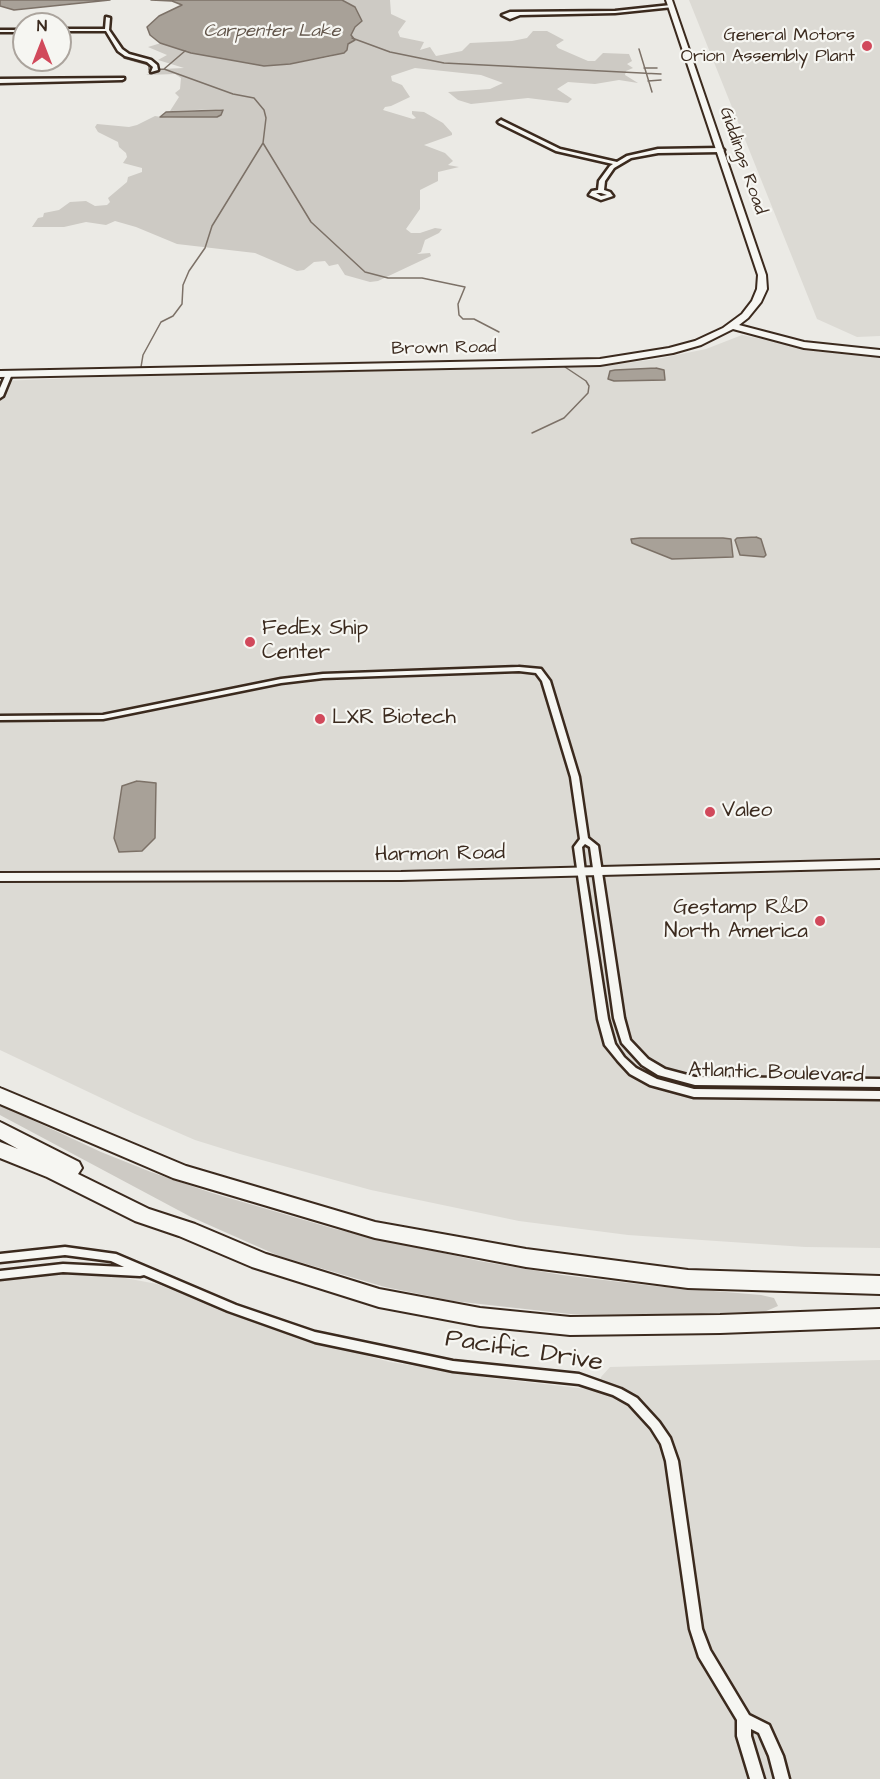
<!DOCTYPE html>
<html>
<head>
<meta charset="utf-8">
<style>
	body { margin:0 }
	#map { position:relative; width:880px; height:1779px; overflow:hidden; background:#ebeae5; font-family:"Architects Daughter",sans-serif }
	canvas { display:block }
	.north { position:absolute; left:12px; top:12px; width:60px; height:60px; box-sizing:border-box; background:#f6f6f2; border:2px solid #aba49d; border-radius:50%; rotate:0deg; font-size:16px; font-weight:700; line-height:24px; text-align:center; color:#3b2a1e }
	.north::after { content:''; display:block; margin:auto; width:21px; height:27px; background:#d1495b; clip-path:polygon(50% 0,100% 100%,50% 72%,0 100%) }
</style>
</head>
<body>
<div id="map">
<canvas width="880" height="1779"></canvas>
<div class="north">N</div>
</div>
<script>
const context = document.querySelector('canvas').getContext('2d');
context.lineJoin = 'round';
function paint(path, color) { context.fillStyle = color; context.fill(path, 'evenodd'); }
const shape = rows => new Path2D(rows.map(r => 'M' + r).join(''));
function stroke(path, color, width, dash) { context.strokeStyle = color; context.lineWidth = width; context.lineCap = dash ? 'butt' : 'round'; context.setLineDash(dash || []); context.stroke(path); }
function drawText(font, color, halo, rows, align = 'center') {
  context.font = font + ' "Architects Daughter",sans-serif'; context.lineWidth = 4.5; context.setLineDash([]); context.textBaseline = 'middle'; context.strokeStyle = halo; context.fillStyle = color; for (const [text, x, y, turn = 0] of rows) {
    context.save(); context.translate(x, y); context.rotate((+turn || 0) * Math.PI / 180); context.textAlign = isNaN(turn) ? turn : align; if (halo) context.strokeText(text, 0, 0); context.fillText(text, 0, 0); context.restore();
  }
}
paint(shape([
	[689,0,880,0,880,336,857,337,817,319],
	[742,335,828,352,880,356,880,860,346,873,0,872,0,381,127,376,610,365,657,359,706,349],
	[880,868,880,1248,805,1247,628,1235,519,1221,371,1190,240,1154,195,1140,135,1114,0,1050,0,882,387,881],
	[65,1274,104,1274,157,1284,280,1332,390,1362,491,1378,596,1390,601,1377,610,1367,880,1360,880,1779,0,1779,0,1281]
]), '#dcdad4');
paint(shape([
	[342,0,390,0,391,14,406,21,398,32,400,37,424,42,420,50,430,47,436,56,462,51,470,43,512,41,527,38,533,31,547,31,564,40,556,45,558,48,588,61,595,61,603,53,629,54,632,61,627,64,633,68,626,71,625,75,638,83,619,80,595,84,568,82,557,89,572,99,568,103,528,98,471,104,458,100,448,92,490,89,503,83,481,75,415,68,391,76,392,81,402,85,410,97,391,106,385,107,383,110,413,119,416,118,412,114,412,111,424,112,443,123,452,133,452,135,424,145,445,153,453,161,448,165,459,167,438,172,438,181,420,190,420,209,406,229,411,233,420,233,435,228,442,229,439,233,425,240,421,252,417,254,430,253,431,256,378,281,370,282,345,275,338,264,329,266,325,261,314,262,304,270,297,271,255,253,177,244,136,227,115,221,106,225,86,222,64,227,32,227,38,218,43,217,44,213,59,210,70,202,86,201,95,206,107,205,110,202,108,198,127,182,128,177,142,172,142,168,123,163,127,157,126,153,119,147,118,142,98,132,95,127,97,124,129,127,137,125,155,116,167,118,221,115,223,110,220,109,170,111,179,97,175,93,180,89,181,78,175,74,146,75,161,69,184,68,158,60,167,55,148,47,161,43,191,53,264,66,290,64,329,57,346,52,348,44,355,40,351,36,354,28,362,21,355,7],
	[0,1105,101,1152,151,1172,212,1193,335,1229,479,1261,562,1275,654,1286,761,1295,774,1298,778,1306,764,1312,648,1315,570,1314,453,1301,385,1287,279,1256,191,1217,0,1115]
]), '#cdcac4');
const water = shape([
	[0,0,110,0,14,10,0,6,0,0],
	[151,0,342,0,355,7,362,21,355,27,351,35,355,40,348,44,347,50,344,53,290,64,264,66,191,53,160,43,150,35,147,27,159,16,182,5,172,1,151,0],
	[223,110,221,115,217,117,160,117,166,112,223,110],
	[656,368,664,370,665,380,614,381,608,379,610,371,615,370,656,368],
	[756,537,761,539,766,555,764,557,740,555,735,540,737,538,756,537],
	[640,538,723,538,731,539,733,557,672,559,632,543,631,539,640,538],
	[137,781,156,783,155,838,142,851,119,852,114,838,122,786,137,781]
]);
paint(water, '#a8a198');
stroke(water, '#7c7167', 1.5);
stroke(shape([
	[352,38,390,52,444,63,661,74],
	[639,49,652,92],
	[124,58,149,65,149,70,164,69,233,94,254,98,264,110,266,118,263,143,212,226,205,248,189,271,183,285,182,304,173,316,161,322,143,355,141,367],
	[644,68,657,68],
	[164,69,185,51],
	[648,81,661,80],
	[263,143,311,222,365,272,388,278,422,278,465,287,458,304,459,315,463,319,474,319,499,332],
	[532,433,564,418,588,393,589,386,586,381,565,367]
]), '#7c7167', 1.5);
const minor = shape([
	[671,5,673,7,615,13,520,15,510,19,502,15,510,12,615,11,671,5],
	[106,17,110,18,109,30,122,49,129,54,151,60,157,65,158,70,151,72,153,67,147,62,125,56,118,51,106,31,60,31,60,29,105,29,106,17],
	[0,30,24,30,24,32,0,32,0,30],
	[124,78,124,79,122,80,0,83,0,79,124,78],
	[501,120,560,149,617,162,627,156,658,149,721,148,724,150,721,152,658,153,631,158,614,168,605,181,604,190,610,192,613,196,601,200,589,195,592,191,598,190,599,181,610,166,613,164,556,151,499,123,498,122,501,120],
	[596,193,601,193,607,195,601,196,596,193],
	[9,372,12,374,3,396,0,398,0,388,6,374,9,372],
	[519,667,541,669,550,681,579,777,588,838,598,846,624,1018,630,1040,648,1059,665,1069,695,1077,880,1079,880,1087,695,1085,658,1075,642,1065,622,1043,614,1018,590,847,585,844,582,847,585,872,608,1019,615,1044,624,1057,636,1068,657,1079,694,1089,880,1091,880,1099,694,1097,650,1085,630,1074,618,1061,605,1045,598,1019,574,847,580,839,571,777,542,681,536,673,519,671,323,678,281,683,103,719,0,720,0,716,103,715,281,679,323,674,519,667],
	[65,1247,116,1254,236,1305,315,1332,453,1361,579,1374,621,1389,637,1398,659,1422,670,1438,678,1461,702,1629,710,1650,749,1715,769,1725,783,1756,789,1779,775,1779,769,1756,759,1733,751,1729,751,1736,764,1779,750,1779,737,1736,737,1720,699,1657,690,1629,666,1461,661,1444,651,1428,629,1404,613,1395,579,1384,453,1371,315,1342,228,1311,144,1275,140,1276,63,1272,0,1279,0,1271,63,1264,124,1267,111,1261,65,1255,0,1262,0,1254,65,1247]
]);
const tertiary = shape([
	[880,860,880,868,401,880,0,881,0,873,401,872,880,860]
]);
const secondary = shape([
	[666,0,672,0,766,275,767,289,761,302,748,318,739,325,804,342,880,350,880,356,804,348,733,329,701,345,673,353,600,365,0,377,0,371,600,359,669,348,695,341,723,328,742,314,752,301,757,289,758,275,666,0]
]);
const motorway = shape([
	[0,1088,186,1166,375,1222,526,1249,688,1270,880,1276,880,1294,688,1288,526,1267,375,1238,173,1178,0,1104,0,1088],
	[0,1122,79,1162,82,1168,78,1174,149,1209,195,1224,266,1254,379,1289,480,1308,570,1317,720,1315,880,1309,880,1327,720,1333,570,1335,480,1326,379,1307,252,1267,179,1236,135,1221,47,1177,0,1158,0,1142,18,1149,0,1139,0,1122]
]);
stroke(minor, '#3b2a1e', 5);
stroke(tertiary, '#3b2a1e', 4);
stroke(secondary, '#3b2a1e', 4);
stroke(motorway, '#3b2a1e', 4);
paint(minor, '#f6f6f2');
paint(tertiary, '#f6f6f2');
paint(secondary, '#f6f6f2');
paint(motorway, '#f6f6f2');
for (const [x, y, r, color] of [
	[867,46,6,"#d1495b"],
	[250,642,6,"#d1495b"],
	[320,719,6,"#d1495b"],
	[710,812,6,"#d1495b"],
	[820,921,6,"#d1495b"]
]) { const dot = new Path2D(); dot.arc(x, y, r, 0, 2 * Math.PI); context.fillStyle = color; context.fill(dot); stroke(dot, '#f6f6f2', 2); }
drawText('italic 18px', '#615449', '#f6f6f2', [
	["Carpenter Lake",272,32]
]);
drawText('18px', '#3b2a1e', '#f6f6f2', [
	["General Motors",855,36],
	["Orion Assembly Plant",855,57]
], 'right');
drawText('18px', '#3b2a1e', '#f6f6f2', [
	["Giddings Road",742,161,71],
	["Brown Road",444,349,-1]
]);
drawText('21px', '#3b2a1e', '#f6f6f2', [
	["FedEx Ship",262,630],
	["Center",262,654],
	["LXR Biotech",332,719],
	["Valeo",722,812],
	["Gestamp R&D",808,909,"right"],
	["North America",808,933,"right"]
], 'left');
drawText('21px', '#3b2a1e', '#f6f6f2', [
	["Harmon Road",440,855,-1],
	["Atlantic Boulevard",776,1074,2]
]);
drawText('26px', '#3b2a1e', '#f6f6f2', [
	["Pacific Drive",524,1352,9]
]);
</script>
</body>
</html>
